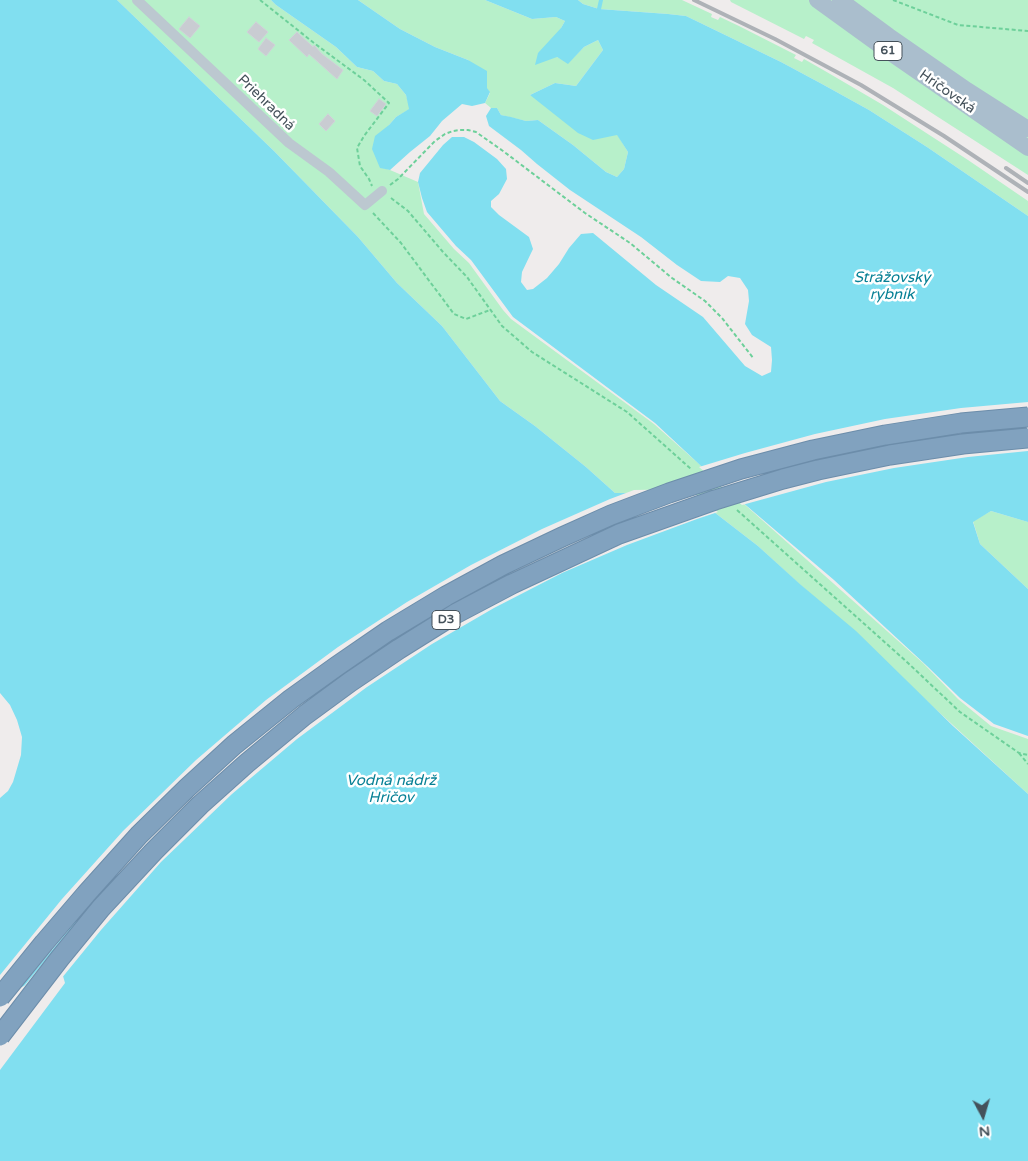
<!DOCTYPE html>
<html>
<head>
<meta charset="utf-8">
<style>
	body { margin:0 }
	#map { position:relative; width:1028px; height:1161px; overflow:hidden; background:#efecec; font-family:"Varela Round",sans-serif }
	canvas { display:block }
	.north { position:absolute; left:958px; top:1091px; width:50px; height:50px; -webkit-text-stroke:4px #fff; paint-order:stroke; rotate:174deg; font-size:14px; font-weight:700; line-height:20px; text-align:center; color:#44515a }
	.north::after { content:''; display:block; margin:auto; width:18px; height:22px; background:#44515a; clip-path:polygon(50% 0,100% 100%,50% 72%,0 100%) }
</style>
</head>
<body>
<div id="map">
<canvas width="1028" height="1161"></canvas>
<div class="north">N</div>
</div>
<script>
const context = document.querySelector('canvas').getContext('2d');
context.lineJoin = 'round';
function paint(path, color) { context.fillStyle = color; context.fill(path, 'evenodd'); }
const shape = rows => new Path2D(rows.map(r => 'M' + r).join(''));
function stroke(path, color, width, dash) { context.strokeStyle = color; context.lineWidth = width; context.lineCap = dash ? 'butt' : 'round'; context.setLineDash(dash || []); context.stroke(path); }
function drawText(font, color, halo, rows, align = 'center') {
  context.font = font + ' "Varela Round",sans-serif'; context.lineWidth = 5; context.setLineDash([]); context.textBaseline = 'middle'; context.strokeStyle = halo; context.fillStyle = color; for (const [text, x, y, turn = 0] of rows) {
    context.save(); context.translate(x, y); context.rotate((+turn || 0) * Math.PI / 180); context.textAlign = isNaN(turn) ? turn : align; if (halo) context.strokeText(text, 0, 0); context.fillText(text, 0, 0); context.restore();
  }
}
paint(shape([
	[117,0,271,0,276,5,336,47,357,67,373,71,384,81,397,84,406,95,410,109,396,117,389,125,380,167,390,170,418,182,424,214,454,249,469,263,503,310,511,319,654,424,923,663,958,699,991,726,1028,739,1028,794,758,546,714,512,653,493,615,493,586,467,535,426,500,401,442,326,397,283,358,237,274,151],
	[358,0,485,0,532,19,556,17,565,21,561,28,557,57,568,63,584,47,598,40,603,50,576,86,555,83,530,95,617,134,628,152,624,169,617,177,606,172,573,145,538,120,526,121,501,115,497,108,491,108,485,103,490,93,468,60,435,47,400,29],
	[578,0,682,0,712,14,711,17,718,20,720,17,739,26,796,55,794,58,802,62,804,59,825,71,883,105,968,160,1028,201,1028,216,927,147,869,110,822,84,781,62,686,16,668,14,599,9,583,4],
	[730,0,1028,0,1028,175,893,88,812,43,814,40,806,36,804,39,731,2],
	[991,511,1028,522,1028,589,980,544,973,521]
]), '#b7f0ca');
paint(shape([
	[0,0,117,0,274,151,358,237,397,283,442,326,500,401,535,426,586,467,615,493,653,493,714,512,758,546,801,585,856,631,953,726,1028,794,1028,1161,0,1161,0,1070,65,983,63,976,43,977,7,994,0,1010,0,798,8,791,13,782,21,755,22,737,17,720,10,705,0,693],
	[271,0,358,0,400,29,435,47,468,60,487,71,487,88,490,92,485,103,472,106,462,104,442,121,430,136,410,152,390,170,380,168,372,149,375,136,389,125,396,117,409,109,406,95,397,84,384,81,373,71,357,67,336,47,276,5],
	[485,0,578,0,583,4,599,9,668,14,686,16,781,62,822,84,869,110,927,147,1028,216,1028,522,991,511,973,522,980,544,1028,589,1028,736,994,724,960,698,927,666,834,580,715,479,655,423,513,317,471,260,456,246,427,212,422,198,418,182,420,173,443,145,452,137,464,137,474,142,497,159,506,169,507,179,499,194,491,201,491,207,499,215,529,237,533,249,522,272,521,282,527,290,533,289,547,278,559,264,569,248,581,234,593,233,656,285,703,317,745,366,762,376,771,372,772,360,771,347,752,335,745,324,749,301,748,290,740,278,728,276,720,282,701,281,677,265,641,237,570,190,537,164,521,150,489,126,486,116,491,108,497,108,501,115,511,117,526,121,538,120,573,145,606,172,617,177,624,169,628,152,617,135,593,140,578,133,530,95,555,83,576,86,603,50,598,40,584,47,568,64,557,57,535,65,538,53,561,28,565,21,556,17,532,19]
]), '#81dff0');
paint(shape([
	[1028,402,1028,451,968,457,894,468,826,482,742,505,699,467,745,453,815,434,885,419,961,408],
	[689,489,718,512,697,519,627,545,562,573,494,608,432,644,367,687,297,739,232,794,161,862,101,930,61,979,58,977,44,980,21,990,83,914,117,875,82,914,17,992,9,996,2,1011,0,1012,0,975,62,899,123,831,196,760,266,700,338,647,407,602,471,565,542,529,610,499,634,490]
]), '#efecec');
stroke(shape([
	[599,9,601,0]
]), '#81dff0', 4);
const building = shape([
	[189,17,200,26,190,38,179,29,189,17],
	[256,22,268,32,259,42,247,32,256,22],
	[297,32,313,47,314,45,322,54,343,70,337,79,309,54,307,57,289,40,297,32],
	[266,38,275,45,266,56,258,49,266,38],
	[379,99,386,104,377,116,370,111,379,99],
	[328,114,335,121,326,131,319,124,328,114]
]);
paint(building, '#c9ccd2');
stroke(building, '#d0d3d8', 1);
stroke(shape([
	[260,0,314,43,364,80,389,103,364,136,357,148,360,166,369,179,372,186],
	[893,0,958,25,1028,31],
	[390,185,398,179,435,141,445,134,453,131,460,130,468,130,476,132,503,151,585,213,630,243,672,278,705,301,722,318,754,359],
	[391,198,408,211,443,252,467,277,502,326,532,352,627,412,691,469],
	[373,213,401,243,454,314,466,319,490,310],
	[737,510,908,663,960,712,1019,753,1028,755],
	[1019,753,1028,764]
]), '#6dd09a', 2, [4, 2.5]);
stroke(shape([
	[137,0,289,143,329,172,365,205,382,191]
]), '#bcc8d0', 10);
stroke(shape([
	[817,0,882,47,1028,148],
	[840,0,889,36,967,90,1028,129]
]), '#aabecd', 16);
stroke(shape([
	[694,0,775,39,861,85,944,136,1028,192],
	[1006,168,1028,183]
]), '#aeb2b7', 4);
const motorwayBridge = shape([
	[0,997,44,943,86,894,139,835,187,788,234,745,291,699,337,666,388,631,446,596,503,565,562,537,611,515,669,493,741,469,813,450,885,435,961,423,1028,417],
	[0,1036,60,958,101,908,154,851,200,805,247,763,305,715,350,682,399,649,455,614,512,584,619,534,715,500,783,479,818,470,890,455,963,444,1028,438]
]);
stroke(motorwayBridge, '#6c8daa', 21, []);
stroke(motorwayBridge, '#81a2bf', 19);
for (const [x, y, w] of [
	[888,51,28],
	[446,620,28]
]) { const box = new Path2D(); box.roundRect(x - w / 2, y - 9.5, w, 19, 4); context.fillStyle = '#fff'; context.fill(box); stroke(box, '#44515a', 1); }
drawText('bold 12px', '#44515a', null, [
	["61",888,51],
	["D3",446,620]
]);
drawText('14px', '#44515a', '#fff', [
	["Hričovská",947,92,35],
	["Priehradná",266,103,44]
]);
drawText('italic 15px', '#078095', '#fff', [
	["Strážovský",892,278],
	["rybník",892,295],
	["Vodná nádrž",391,781],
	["Hričov",391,798]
]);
</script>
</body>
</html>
